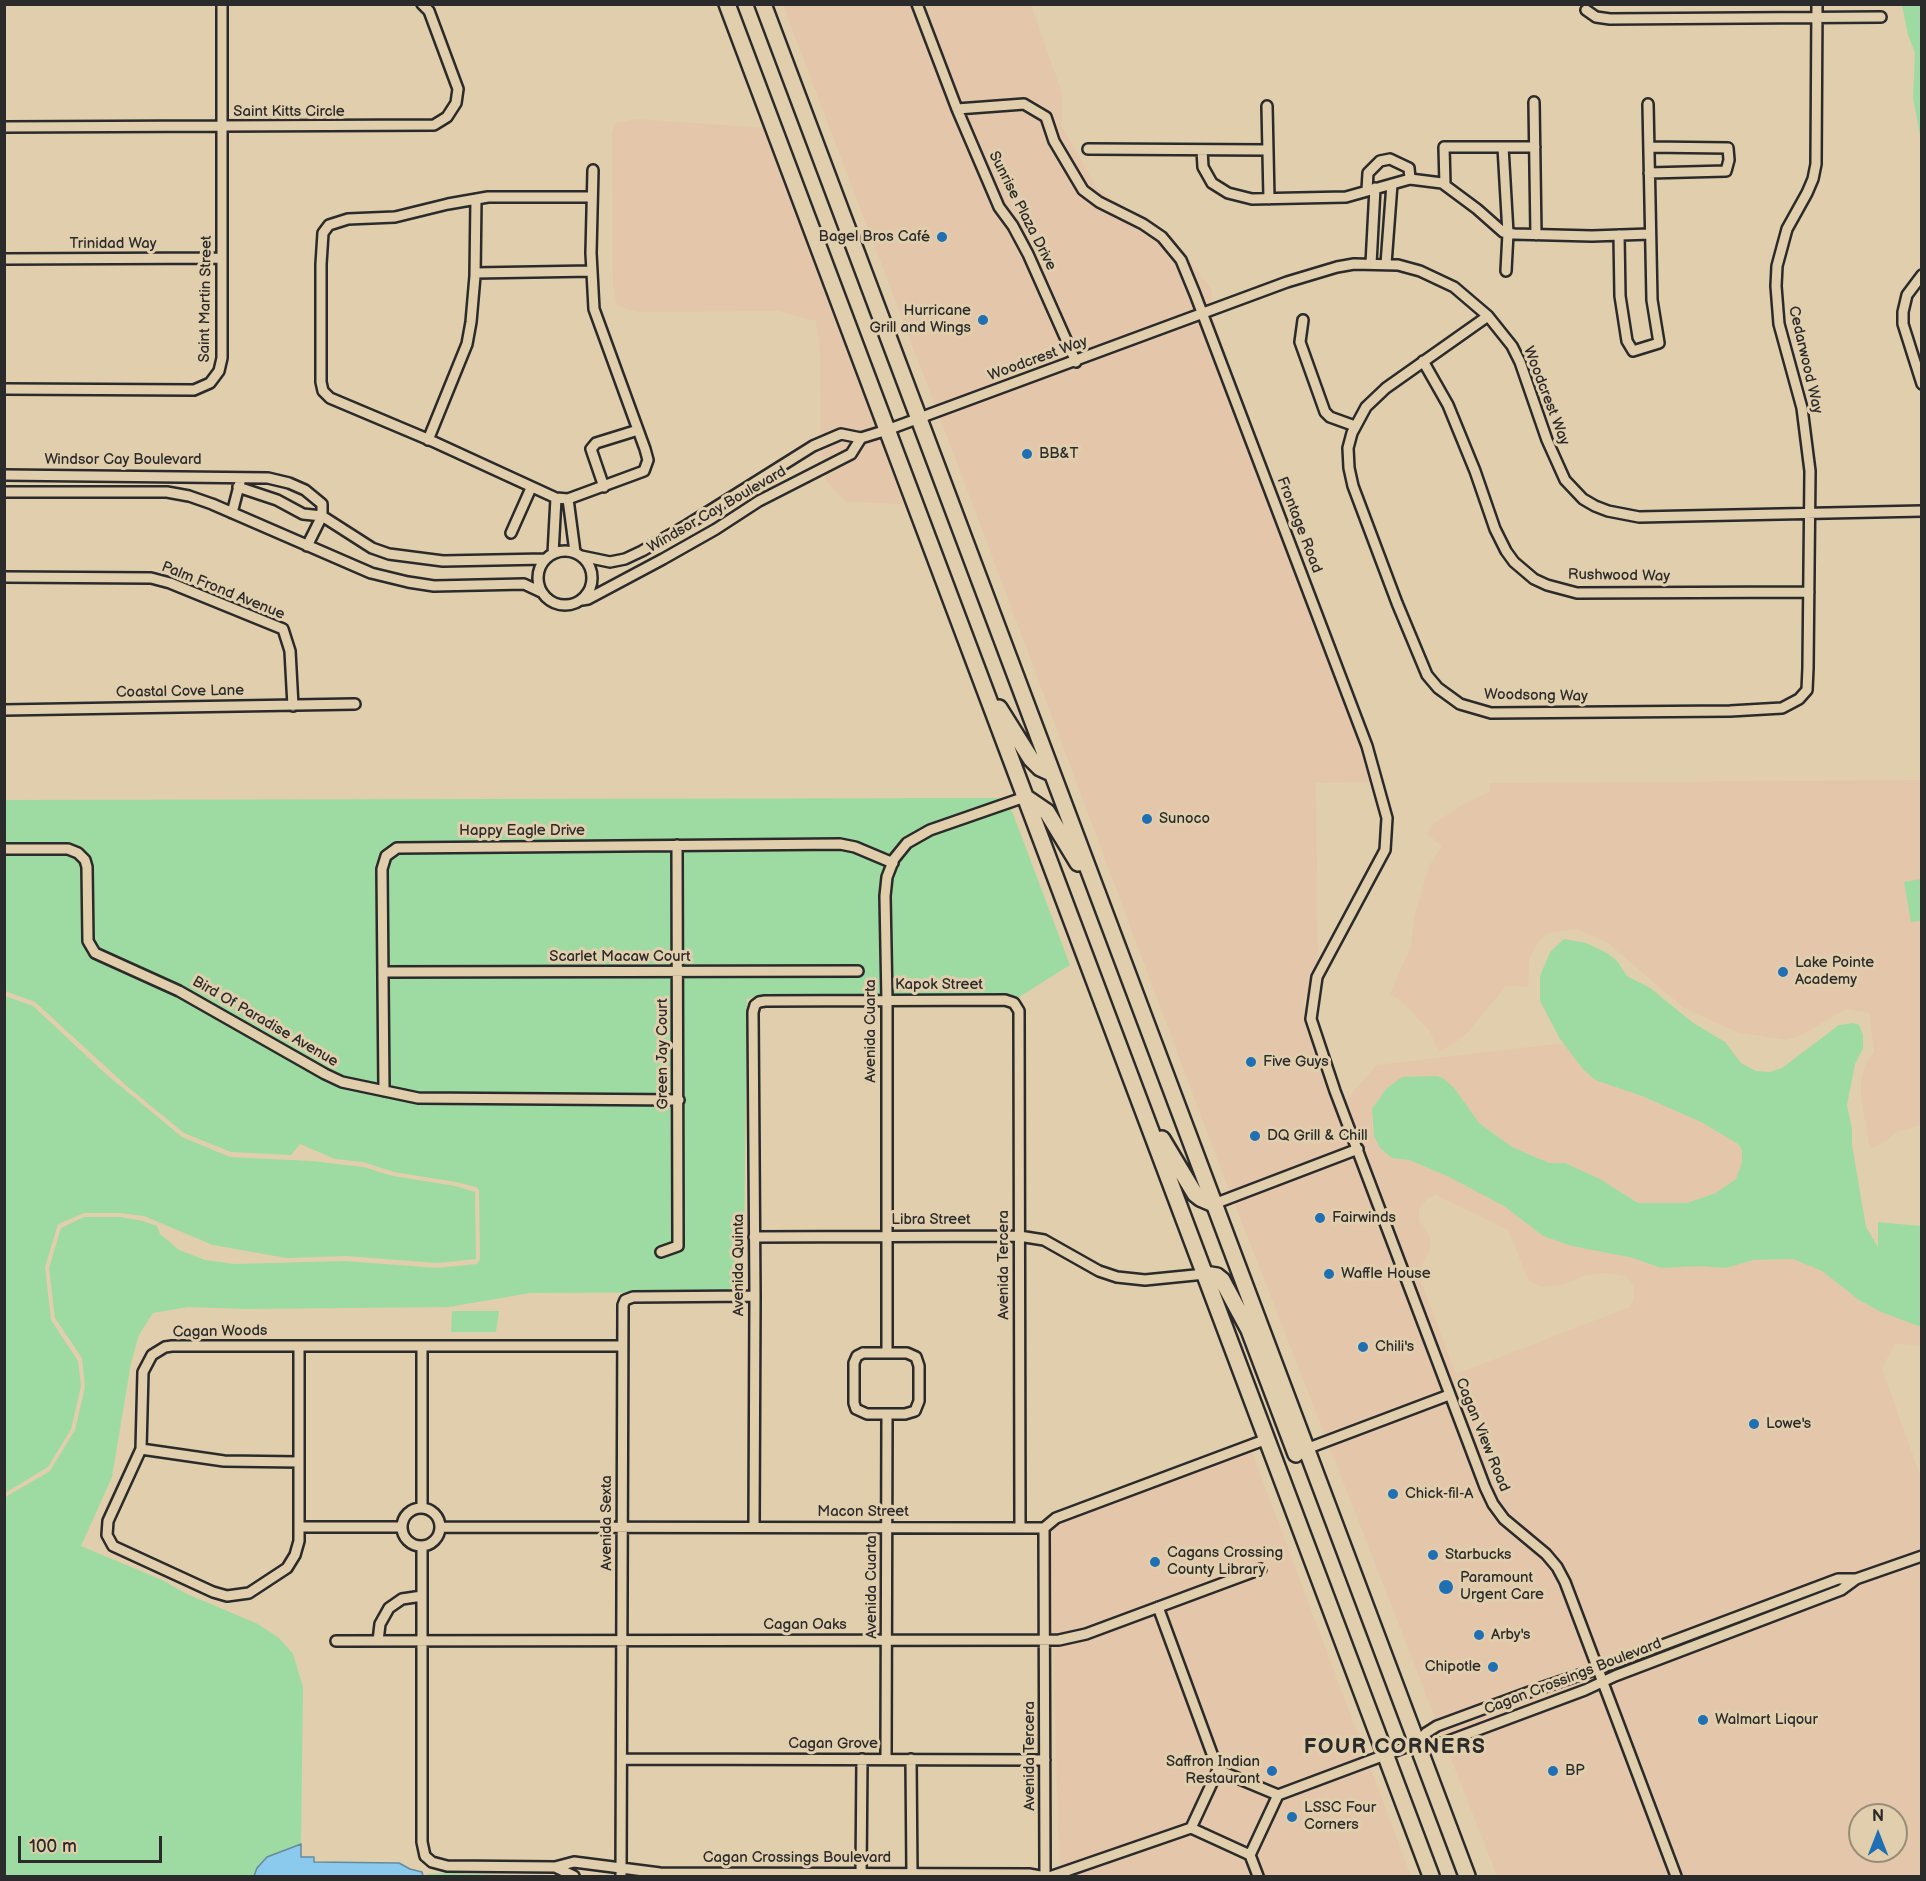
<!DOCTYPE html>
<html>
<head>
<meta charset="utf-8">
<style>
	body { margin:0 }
	#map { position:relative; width:1926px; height:1881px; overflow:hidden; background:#e1ceac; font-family:"Balsamiq Sans",sans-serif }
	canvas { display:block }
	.frame { position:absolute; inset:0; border:6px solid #2b2b2b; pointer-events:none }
	.north { position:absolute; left:1848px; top:1803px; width:60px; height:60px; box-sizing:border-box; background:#e1ceac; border:2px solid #988d78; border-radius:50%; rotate:0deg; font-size:16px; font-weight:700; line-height:24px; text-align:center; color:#2b2b2b }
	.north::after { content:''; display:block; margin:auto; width:21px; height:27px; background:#1f6fb2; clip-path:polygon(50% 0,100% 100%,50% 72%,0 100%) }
	.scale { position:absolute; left:18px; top:1836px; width:144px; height:27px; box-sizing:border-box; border:3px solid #2b2b2b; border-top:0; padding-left:8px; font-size:18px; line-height:21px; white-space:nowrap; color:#2b2b2b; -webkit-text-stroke:4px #e1ceac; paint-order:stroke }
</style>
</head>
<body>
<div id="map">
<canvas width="1926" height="1881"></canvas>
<div class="frame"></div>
<div class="north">N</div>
<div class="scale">100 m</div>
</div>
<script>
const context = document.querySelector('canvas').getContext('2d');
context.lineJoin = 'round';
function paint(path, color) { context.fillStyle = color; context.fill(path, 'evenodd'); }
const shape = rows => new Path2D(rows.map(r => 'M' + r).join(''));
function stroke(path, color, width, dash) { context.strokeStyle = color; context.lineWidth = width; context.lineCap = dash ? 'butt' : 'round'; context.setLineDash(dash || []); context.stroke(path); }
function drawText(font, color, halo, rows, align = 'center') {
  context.font = font + ' "Balsamiq Sans",sans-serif'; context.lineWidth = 6; context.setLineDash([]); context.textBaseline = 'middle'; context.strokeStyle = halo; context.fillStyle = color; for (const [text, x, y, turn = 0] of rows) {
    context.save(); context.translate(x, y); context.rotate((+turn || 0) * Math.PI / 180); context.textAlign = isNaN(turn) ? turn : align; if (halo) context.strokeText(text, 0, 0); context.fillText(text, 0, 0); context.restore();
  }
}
paint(shape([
	[783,5,1031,5,1062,93,1062,127,1097,188,1177,245,1212,290,1210,308,1319,633,1378,782,1316,783,1318,962,1303,1003,1337,1116,1343,1103,1377,1065,1564,1043,1595,1080,1642,1096,1701,1122,1738,1144,1742,1150,1742,1162,1736,1179,1716,1193,1687,1203,1638,1203,1600,1179,1565,1163,1549,1163,1512,1147,1479,1123,1455,1089,1378,1101,1372,1109,1372,1126,1374,1136,1380,1148,1392,1158,1408,1160,1447,1176,1504,1206,1543,1236,1572,1246,1633,1258,1661,1268,1698,1266,1726,1268,1753,1260,1793,1259,1822,1271,1859,1300,1881,1312,1921,1327,1921,1346,1895,1343,1882,1369,1921,1478,1921,1876,1497,1876,1216,1156,967,489],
	[1436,1195,1508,1230,1529,1281,1542,1287,1561,1285,1583,1276,1605,1273,1625,1276,1634,1287,1634,1300,1630,1307,1456,1374,1418,1273,1430,1249,1430,1239,1426,1229,1419,1221,1419,1209,1427,1199],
	[1860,1815,1896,1815,1896,1851,1860,1851],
	[636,119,768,128,816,257,903,504,846,502,827,482,821,448,820,350,816,321,779,311,639,312,617,306,613,286,612,133,616,123],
	[1921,780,1921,1125,1897,1132,1881,1145,1870,1148,1861,1098,1861,1080,1866,1062,1874,1052,1869,1013,1846,1009,1799,1036,1786,1040,1737,1032,1684,1008,1608,943,1577,929,1549,933,1538,942,1529,959,1528,987,1506,986,1468,1032,1455,1043,1439,1051,1430,1032,1405,1004,1390,994,1411,946,1414,918,1429,866,1442,846,1427,834,1432,825,1465,803,1490,792,1490,783],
	[1250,1447,1411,1876,1067,1876,1059,1862,1050,1523]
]), '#e4c6aa');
paint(shape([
	[1902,5,1921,5,1921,141,1913,98,1915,53,1908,35],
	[1007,798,1070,965,1019,997,759,995,747,999,744,1243,736,1276,728,1292,530,1293,449,1307,245,1309,188,1307,153,1313,139,1335,131,1363,112,1477,81,1546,162,1580,187,1594,258,1624,279,1638,293,1654,303,1687,301,1844,267,1857,257,1868,254,1876,5,1876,4,1498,50,1471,75,1430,85,1387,82,1358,55,1318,49,1268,61,1228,84,1217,120,1217,143,1221,157,1226,160,1234,179,1250,205,1260,234,1264,345,1261,437,1268,477,1264,480,1259,479,1190,476,1187,456,1182,394,1172,363,1162,335,1159,300,1144,291,1155,231,1152,184,1133,129,1088,35,1002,5,991,5,800],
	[1921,879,1921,921,1911,922,1904,882],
	[1564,939,1586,943,1607,953,1617,961,1627,976,1650,988,1692,1022,1725,1042,1741,1063,1756,1071,1770,1072,1782,1068,1839,1025,1853,1023,1859,1025,1863,1035,1863,1048,1855,1064,1847,1105,1852,1129,1852,1145,1866,1227,1878,1247,1878,1222,1921,1226,1921,1327,1881,1312,1859,1300,1822,1271,1793,1259,1753,1260,1726,1268,1698,1266,1661,1268,1633,1258,1572,1246,1543,1236,1504,1206,1447,1176,1409,1160,1392,1158,1380,1148,1374,1136,1372,1109,1386,1089,1402,1077,1436,1076,1443,1078,1455,1089,1479,1123,1512,1147,1549,1163,1565,1163,1600,1179,1638,1203,1687,1203,1716,1193,1736,1179,1742,1162,1742,1150,1738,1144,1701,1122,1642,1096,1595,1080,1583,1069,1560,1039,1540,1001,1540,976,1550,952],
	[5,996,33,1006,107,1075,182,1137,230,1157,311,1161,363,1167,393,1176,455,1186,475,1192,476,1259,437,1263,346,1256,286,1258,213,1245,144,1216,120,1213,84,1213,58,1224,45,1267,51,1320,78,1361,81,1386,71,1429,48,1467,5,1493],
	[452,1311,499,1311,496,1332,451,1332],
	[447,1873,534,1876,430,1876,426,1874]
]), '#9ddba2');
const water = shape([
	[301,1844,301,1857,314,1857,314,1862,399,1863,410,1869,422,1872,423,1876,254,1876,257,1868,267,1857,301,1844]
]);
paint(water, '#8bcaec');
stroke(water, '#658a9f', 1.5);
const minor = shape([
	[917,4,957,109,999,207,1013,226,1028,254,1076,362],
	[1586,10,1596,17,1610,19,1881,17],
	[1534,102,1536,235],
	[1267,106,1269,199],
	[957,109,1024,104,1046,117,1054,141,1083,190,1099,202,1143,224,1162,237,1181,260,1195,294,1367,746,1387,818,1385,850,1317,977,1311,1019,1335,1091,1485,1487,1493,1504,1504,1519,1546,1554,1557,1567,1565,1582,1676,1876],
	[4,127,434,125,447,117,456,103,458,89,429,11,422,4],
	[1503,147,1508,233,1506,271],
	[1649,147,1728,148,1729,160,1726,171,1649,173],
	[1088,149,1268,150],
	[1202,150,1203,167,1212,183,1228,193,1252,199,1346,197,1410,179,1442,183,1477,209,1503,232,1514,234,1592,236,1650,234],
	[1445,185,1444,147,1535,147],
	[1367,190,1368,173,1380,161,1390,159,1409,168,1410,179],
	[592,197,488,197,448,204,395,217,348,219,329,225,323,233,321,264,321,382,323,391,330,398,432,441,556,498,568,499,644,471,648,460,645,449,594,309,591,253,593,170],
	[1619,235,1620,296,1627,341,1633,351,1659,343,1652,300,1648,104],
	[4,259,222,258],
	[1371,264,1375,188],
	[1386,264,1392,184],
	[475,273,592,271],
	[1922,275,1907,295,1903,312,1903,324,1922,384],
	[1488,316,1386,388,1366,407,1352,433,1348,448,1349,468,1353,486,1397,603,1427,675,1438,688,1460,704,1491,713,1730,711,1782,708,1799,699,1807,690,1808,668,1810,471,1802,408,1779,324,1776,286,1777,266,1787,229,1807,193,1813,179,1816,164,1817,4],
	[1303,320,1300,342,1325,412,1330,417,1355,426],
	[1423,361,1448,405,1475,471,1495,529,1506,551,1514,562,1534,579,1547,585,1577,593,1809,592],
	[4,389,194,390,210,383,219,371,222,358,222,4],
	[428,440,467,344,471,322,475,276,476,199],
	[4,475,268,478,289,483,305,490,322,504,322,516,307,546],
	[238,487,277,500,303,514,322,516,372,548,389,554,443,561,545,559],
	[604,487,591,449,596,443,638,430],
	[4,492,167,492,189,496,212,504,371,573,408,582,434,586,524,584,541,592],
	[568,499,575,552],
	[232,513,240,482],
	[511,533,531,488],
	'538 578a27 27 0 1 1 54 0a27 27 0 1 1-54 0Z',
	[553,554,556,498],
	[581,556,610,562,625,559,642,551,687,525,813,446,841,434,861,438,887,430,1287,282,1337,267,1354,264,1398,265,1420,271,1454,287,1488,316,1512,346,1520,362,1547,440,1565,480,1583,499,1595,506,1608,511,1639,517,1922,511],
	[4,577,151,578,170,583,283,629,290,651,293,706],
	[582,600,588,599,663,559,716,529,759,501,851,454,861,438],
	[4,710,355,704],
	[4,849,68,849,78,853,85,860,87,867,88,941,95,953,179,991,325,1074,342,1082,418,1098,679,1100],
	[383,972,858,971],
	[384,1091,382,869,386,856,397,848,840,844,855,847,893,863],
	[1214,1204,1358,1149],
	[754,1237,1019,1236,1044,1240,1099,1271,1117,1277,1145,1280,1205,1274],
	[661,1252,678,1246,677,845],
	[299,1346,299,1541,295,1555,287,1568,249,1593,227,1596,213,1592,113,1546,107,1535,108,1521,141,1449,143,1372,152,1355,165,1347,172,1346,622,1346],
	[422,1346,422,1508],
	[863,1353,907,1353,916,1357,919,1366,919,1401,915,1411,905,1414,867,1414,856,1409,854,1403,854,1363,857,1356,863,1353],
	[887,1353,887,1001,885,896,887,877,894,859,907,843,930,830,1025,797],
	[141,1449,224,1461,299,1462],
	[1306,1449,1449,1395],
	'402 1527a19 19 0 1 1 38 0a19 19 0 1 1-38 0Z',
	[300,1527,402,1527],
	[441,1527,1044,1528,1056,1518,1267,1439],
	[754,1527,755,1296,753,1012,755,1005,759,1002,765,1001,1005,1000,1014,1003,1019,1011,1020,1528],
	[1044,1528,1045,1876],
	[422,1546,422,1842,425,1856,432,1862,447,1866,555,1867,574,1862,660,1873,1029,1874,1040,1876],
	[1158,1607,1218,1770],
	[336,1641,1059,1640,1086,1634,1261,1569],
	[378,1641,380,1624,389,1608,402,1599,422,1596],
	[1417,1743,1430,1745,1443,1743,1585,1690,1615,1676,1841,1590,1856,1579,1922,1556],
	[622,1759,1045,1760],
	[886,1759,887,1414],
	[911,1759,912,1876],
	[1191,1828,1218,1770,1278,1795,1417,1743,1426,1733,1437,1726,1532,1691,1612,1664,1838,1579,1856,1579],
	[1250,1855,1258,1876],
	[555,1867,574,1876],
	[621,1876,623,1305,625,1300,633,1297,755,1296],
	[861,1876,862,1759],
	[1052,1876,1191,1828,1250,1855,1278,1795]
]);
const trunk = shape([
	[727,4,1431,1876],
	[763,4,1467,1876],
	[999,708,1031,759,1040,768,1051,773],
	[1025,797,1047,812,1078,863],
	[1162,1139,1195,1194,1200,1198,1214,1204],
	[1205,1274,1217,1276,1222,1280,1249,1330,1296,1454]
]);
stroke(minor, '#2b2b2b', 14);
stroke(trunk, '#2b2b2b', 20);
stroke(minor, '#e1ceac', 9);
stroke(trunk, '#e1ceac', 15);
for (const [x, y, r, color] of [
	[942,237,6,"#1f6fb2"],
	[983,320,6,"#1f6fb2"],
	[1027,454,6,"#1f6fb2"],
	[1147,819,6,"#1f6fb2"],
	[1783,972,6,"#1f6fb2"],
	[1251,1062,6,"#1f6fb2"],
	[1255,1136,6,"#1f6fb2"],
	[1320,1218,6,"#1f6fb2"],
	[1329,1274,6,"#1f6fb2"],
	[1363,1347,6,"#1f6fb2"],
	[1754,1424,6,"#1f6fb2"],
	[1393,1494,6,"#1f6fb2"],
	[1433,1555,6,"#1f6fb2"],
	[1155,1562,6,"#1f6fb2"],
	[1446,1587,8,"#1f6fb2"],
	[1479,1635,6,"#1f6fb2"],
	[1493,1667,6,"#1f6fb2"],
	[1703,1720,6,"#1f6fb2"],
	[1272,1771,6,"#1f6fb2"],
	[1553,1771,6,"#1f6fb2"],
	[1292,1817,6,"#1f6fb2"]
]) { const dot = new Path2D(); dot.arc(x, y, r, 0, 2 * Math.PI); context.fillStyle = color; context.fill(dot); stroke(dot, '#e1ceac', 2); }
drawText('15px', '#2b2b2b', '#e1ceac', [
	["Saint Kitts Circle",289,112],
	["Sunrise Plaza Drive",1022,211,63],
	["Trinidad Way",113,244],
	["Saint Martin Street",206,299,-89],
	["Woodcrest Way",1038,359,-20],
	["Cedarwood Way",1805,360,77],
	["Woodcrest Way",1546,396,69],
	["Windsor Cay Boulevard",123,460],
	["Windsor Cay Boulevard",717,510,-30],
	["Frontage Road",1299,525,69],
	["Rushwood Way",1619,576,1],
	["Palm Frond Avenue",223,591,22],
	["Coastal Cove Lane",180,692,-1],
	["Woodsong Way",1536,696,1],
	["Happy Eagle Drive",522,831],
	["Scarlet Macaw Court",620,957],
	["Kapok Street",939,985],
	["Bird Of Paradise Avenue",265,1022,30],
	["Avenida Cuarta",871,1031,-90],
	["Green Jay Court",663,1054,-90],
	["Libra Street",931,1220],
	["Avenida Quinta",739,1265,-90],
	["Avenida Tercera",1004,1265,-90],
	["Cagan Woods",220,1332,-1],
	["Cagan View Road",1482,1435,68],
	["Macon Street",863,1512],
	["Avenida Sexta",607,1523,-90],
	["Avenida Cuarta",872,1587,-90],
	["Cagan Oaks",805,1625],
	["Cagan Crossings Boulevard",1573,1677,-21],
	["Cagan Grove",833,1744],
	["Avenida Tercera",1030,1756,-90],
	["Cagan Crossings Boulevard",797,1858]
]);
drawText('15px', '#2b2b2b', '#e1ceac', [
	["Bagel Bros Café",930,237,"right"],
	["Hurricane",971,311,"right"],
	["Grill and Wings",971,328,"right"],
	["BB&T",1039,454],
	["Sunoco",1159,819],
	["Lake Pointe",1795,963],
	["Academy",1795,980],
	["Five Guys",1263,1062],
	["DQ Grill & Chill",1267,1136],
	["Fairwinds",1332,1218],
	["Waffle House",1341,1274],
	["Chili's",1375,1347],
	["Lowe's",1766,1424],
	["Chick-fil-A",1405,1494],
	["Cagans Crossing",1167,1553],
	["County Library",1167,1570],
	["Starbucks",1445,1555],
	["Paramount",1460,1578],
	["Urgent Care",1460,1595],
	["Arby's",1491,1635],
	["Chipotle",1481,1667,"right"],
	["Walmart Liqour",1715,1720],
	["Saffron Indian",1260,1762,"right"],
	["Restaurant",1260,1779,"right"],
	["BP",1565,1771],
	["LSSC Four",1304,1808],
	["Corners",1304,1825]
], 'left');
context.letterSpacing = '1.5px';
drawText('bold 21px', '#2b2b2b', '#e1ceac', [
	["FOUR CORNERS",1395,1748]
]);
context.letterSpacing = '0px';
</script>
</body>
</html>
